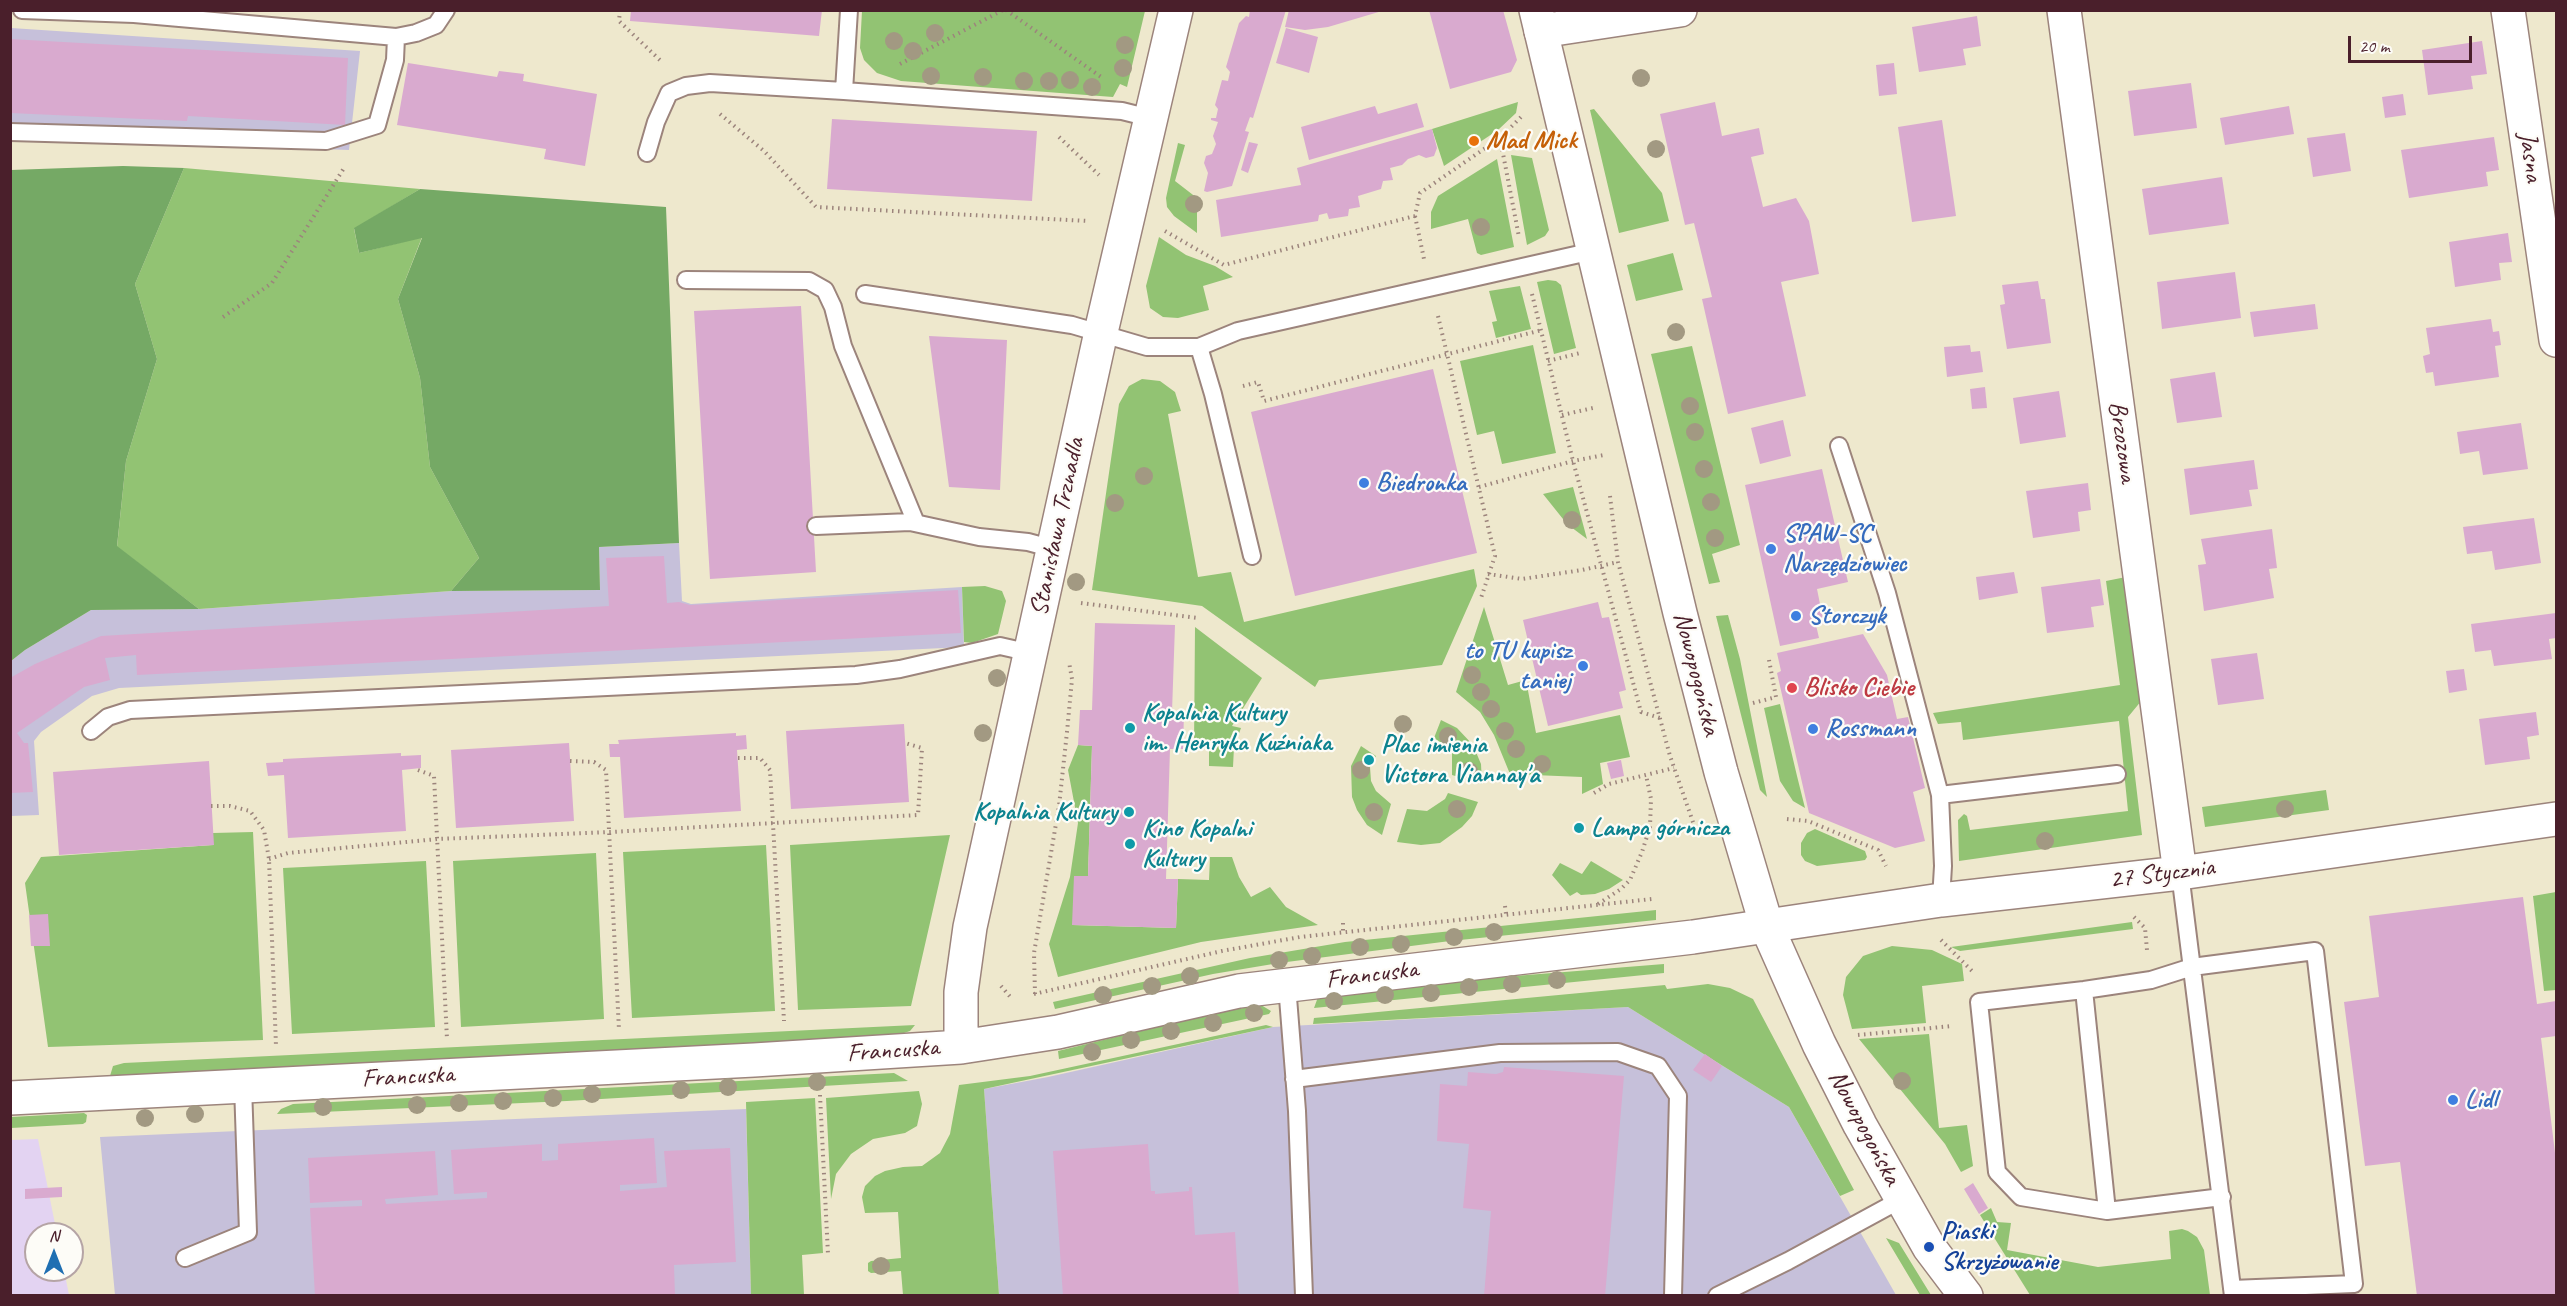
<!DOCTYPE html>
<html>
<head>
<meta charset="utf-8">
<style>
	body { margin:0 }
	#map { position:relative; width:2567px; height:1306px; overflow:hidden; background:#eee8cd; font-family:Caveat,sans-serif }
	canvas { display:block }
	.frame { position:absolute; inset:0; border:12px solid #4a1f2b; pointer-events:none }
	.north { position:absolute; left:24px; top:1222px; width:60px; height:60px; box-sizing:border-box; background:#fdfcf7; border:2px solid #b5a4a5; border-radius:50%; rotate:0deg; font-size:16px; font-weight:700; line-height:24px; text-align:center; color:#4a1f2b }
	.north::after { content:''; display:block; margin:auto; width:21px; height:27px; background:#1f6fb2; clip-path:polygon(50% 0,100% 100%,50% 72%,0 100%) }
	.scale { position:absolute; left:2348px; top:36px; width:124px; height:27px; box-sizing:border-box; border:3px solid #4a1f2b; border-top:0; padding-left:8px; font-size:18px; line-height:21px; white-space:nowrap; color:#4a1f2b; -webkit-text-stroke:4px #fdfcf7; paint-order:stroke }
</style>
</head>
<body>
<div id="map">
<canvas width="2567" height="1306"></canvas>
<div class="frame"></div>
<div class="north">N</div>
<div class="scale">20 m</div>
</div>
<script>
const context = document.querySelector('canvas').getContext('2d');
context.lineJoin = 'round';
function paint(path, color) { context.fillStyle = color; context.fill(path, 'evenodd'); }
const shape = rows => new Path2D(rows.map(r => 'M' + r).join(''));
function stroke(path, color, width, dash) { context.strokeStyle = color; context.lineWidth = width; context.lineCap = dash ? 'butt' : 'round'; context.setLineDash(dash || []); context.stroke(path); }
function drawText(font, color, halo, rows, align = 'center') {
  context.font = font + ' Caveat,sans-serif'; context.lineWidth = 4.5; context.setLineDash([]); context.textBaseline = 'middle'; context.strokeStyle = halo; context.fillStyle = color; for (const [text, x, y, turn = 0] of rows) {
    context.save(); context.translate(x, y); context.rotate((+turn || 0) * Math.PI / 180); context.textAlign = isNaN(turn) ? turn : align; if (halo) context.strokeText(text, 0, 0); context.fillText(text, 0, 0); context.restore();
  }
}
paint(shape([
	[38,1139,57,1234,36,1234,36,1270,64,1270,69,1295,11,1295,10,1140]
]), '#e3d3f2');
paint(shape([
	[11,28,360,51,349,150,11,139],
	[679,543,682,601,691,604,962,587,964,647,119,688,92,696,41,732,34,741,39,815,11,816,11,661,25,650,91,610,199,609,451,591,600,590,599,547],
	[1628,1007,1789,1107,1896,1295,999,1295,984,1089,1048,1077,1273,1027],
	[746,1109,751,1295,115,1295,100,1137]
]), '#c6c0da');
paint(shape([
	[862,11,862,10,1145,11,1127,87,1120,84,1113,97,901,81,877,73,864,60,860,48],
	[1518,102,1516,113,1498,130,1444,166,1432,129],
	[1594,109,1662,193,1669,221,1619,233,1590,110],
	[1178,143,1185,145,1175,181,1197,198,1197,233,1174,216,1167,207,1166,198],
	[1511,155,1532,158,1549,230,1545,236,1527,245],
	[1497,159,1514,247,1481,255,1477,253,1468,219,1431,229,1431,212,1438,196],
	[184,168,420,189,354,229,359,253,422,237,398,299,420,378,430,467,479,558,451,591,199,609,117,547,126,461,157,359,135,284],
	[1159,237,1186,255,1215,266,1233,277,1203,286,1209,310,1178,318,1163,317,1150,308,1146,286],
	[1673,253,1683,290,1636,301,1627,265],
	[1548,280,1556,281,1561,285,1576,348,1554,354,1537,282],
	[1520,286,1531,329,1496,338,1492,322,1497,321,1489,291],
	[1533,345,1556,453,1502,464,1494,431,1477,435,1460,361],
	[1692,346,1740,545,1712,554,1720,582,1709,584,1651,354],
	[1142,379,1160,381,1175,392,1181,411,1168,414,1198,577,1231,572,1244,622,1474,569,1477,586,1442,665,1319,680,1315,687,1202,606,1092,590,1119,404,1129,386],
	[1573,487,1587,539,1567,524,1543,494],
	[2126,577,2142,700,2128,717,2142,835,1959,861,1958,820,1964,814,1967,816,1970,830,2128,811,2119,721,1963,740,1961,722,1938,724,1933,713,2120,685,2106,581],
	[985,586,1002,591,1006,601,998,634,972,643,964,642,962,587],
	[1484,607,1508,685,1526,680,1536,733,1620,715,1630,757,1600,763,1603,784,1582,794,1582,777,1510,774,1494,735,1480,712,1456,692],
	[1728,615,1740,659,1767,797,1760,790,1716,616],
	[1195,627,1262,678,1232,726,1241,728,1234,747,1233,767,1209,766,1209,749,1194,749],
	[1780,704,1797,776,1805,808,1793,801,1780,781,1764,708],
	[1441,720,1457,728,1473,745,1481,764,1482,784,1452,775,1452,752,1448,747,1434,738],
	[1078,745,1092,746,1088,876,1073,925,1176,928,1178,879,1209,880,1210,857,1232,857,1239,877,1251,897,1270,887,1286,907,1318,925,1201,942,1058,977,1049,944,1070,877,1078,823,1068,770],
	[1361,746,1376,756,1370,767,1371,781,1376,791,1391,804,1382,835,1367,825,1357,810,1352,797,1351,766],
	[2326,790,2329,810,2205,827,2202,807],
	[1448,793,1478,802,1472,816,1462,827,1440,843,1421,845,1397,842,1407,809,1427,811,1445,799],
	[1815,829,1865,851,1867,857,1865,860,1859,861,1817,866,1805,861,1801,855,1801,843,1807,833],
	[253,832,263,1040,48,1047,25,883,41,857,213,845,213,833],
	[950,835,911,1006,798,1010,790,845],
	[766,845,775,1011,632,1018,623,852],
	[596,853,604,1019,461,1027,453,861],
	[426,861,435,1027,292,1034,283,868],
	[1591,861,1623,880,1609,889,1595,894,1581,895,1577,892,1570,896,1552,875,1560,863,1582,874],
	[2556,892,2556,990,2544,991,2533,896],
	[1656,910,1656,920,1450,941,1279,963,1213,974,1055,1009,1053,1002,1250,958,1345,942],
	[2132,922,2133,929,1960,951,1951,947],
	[1892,946,1932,950,1962,964,1964,981,1922,986,1926,1023,1852,1029,1843,995,1846,977,1863,956],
	[1664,964,1664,973,1314,1008,1318,997,1490,978],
	[1708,984,1730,988,1753,999,1854,1190,1840,1196,1789,1107,1628,1007,1313,1024,1314,1018,1665,985,1667,989],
	[1261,1005,1271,1011,1269,1014,1059,1059,1058,1051,1214,1013],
	[915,1025,910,1031,901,1034,883,1036,110,1076,113,1066,124,1063],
	[1266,1025,1273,1027,984,1089,999,1295,903,1295,901,1271,871,1273,868,1271,868,1263,871,1261,901,1258,898,1212,865,1213,862,1197,865,1186,875,1176,885,1171,903,1167,922,1166,940,1153,950,1134,959,1085,1030,1076],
	[1929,1034,1939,1128,1967,1125,1973,1166,1961,1172,1945,1144,1859,1039],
	[894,1073,908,1081,567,1101,277,1114,281,1109,293,1104],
	[919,1091,922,1104,917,1126,905,1133,873,1139,851,1154,836,1174,831,1199,826,1098],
	[815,1098,823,1253,802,1255,804,1295,751,1295,746,1102],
	[84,1113,87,1115,86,1122,83,1124,11,1128,11,1117],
	[1991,1208,1997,1222,2011,1223,2007,1250,2098,1267,2171,1259,2169,1231,2182,1229,2188,1231,2197,1237,2204,1250,2210,1295,2030,1295,1980,1215],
	[1886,1238,1899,1243,1931,1295,1920,1295]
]), '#92c373');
paint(shape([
	[123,166,184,168,135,284,157,359,126,461,117,546,199,609,91,610,25,650,11,661,11,170],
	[420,189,666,207,679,543,599,547,600,590,451,591,479,558,430,467,420,378,398,299,422,238,359,253,354,228]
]), '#75a965');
paint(shape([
	[631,10,822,10,819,36,630,21],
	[1250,10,1286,10,1253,118,1250,117,1245,131,1249,132,1232,186,1207,192,1204,191,1208,173,1204,163,1206,156,1212,154,1216,144,1213,136,1218,122,1211,120,1211,118,1216,118,1218,109,1215,105,1222,80,1228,81,1230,72,1226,67,1239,23,1246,16,1249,17],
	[1289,10,1382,10,1382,11,1328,27,1305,30,1285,27],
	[1429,10,1503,10,1517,60,1511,72,1450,89],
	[1977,16,1981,46,1963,49,1966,65,1919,72,1912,27],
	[1286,28,1318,37,1309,73,1276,63],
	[10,39,348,58,345,125,188,116,187,121,10,113],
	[2482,41,2487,74,2471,76,2473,89,2428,95,2422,50],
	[408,63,497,77,499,71,524,74,523,81,597,94,585,166,544,159,546,149,397,125],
	[1894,63,1897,94,1879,96,1876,65],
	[2191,83,2197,128,2134,136,2128,91],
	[2403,94,2406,115,2385,118,2382,97],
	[1715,102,1722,136,1759,128,1764,154,1751,157,1763,207,1796,198,1809,221,1819,274,1781,282,1806,396,1728,414,1702,299,1712,297,1694,223,1685,225,1660,114],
	[1417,103,1424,127,1309,160,1301,127,1375,106,1378,114],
	[2289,106,2294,134,2225,145,2220,118],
	[832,119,1037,131,1032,201,827,189],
	[1942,120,1956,216,1912,222,1898,127],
	[1432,129,1437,148,1434,156,1426,158,1419,155,1408,159,1402,165,1390,168,1393,180,1383,181,1381,189,1358,196,1360,207,1349,209,1348,216,1329,219,1327,213,1319,215,1318,221,1221,237,1216,200,1301,185,1297,168],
	[2345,133,2351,171,2313,177,2307,138],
	[2494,137,2499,170,2486,172,2488,186,2409,198,2401,150],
	[1249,142,1258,144,1248,173,1241,170],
	[2222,177,2229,224,2149,235,2142,189],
	[2508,233,2512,262,2499,263,2501,280,2455,287,2449,242],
	[2235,272,2241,318,2162,329,2157,282],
	[2038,281,2041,299,2045,299,2051,343,2007,349,2000,305,2005,304,2002,285],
	[2315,304,2318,329,2254,337,2250,312],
	[801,306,816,572,710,579,694,311],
	[2491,319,2493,332,2499,331,2501,345,2495,346,2499,377,2435,386,2433,372,2426,373,2423,356,2430,354,2426,328],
	[929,336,1007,340,1000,490,949,487],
	[1970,345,1971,352,1980,351,1983,372,1947,377,1944,347],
	[1433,369,1477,553,1295,596,1251,412],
	[2215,372,2222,417,2177,423,2170,379],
	[1985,387,1987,408,1972,409,1970,389],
	[2059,391,2066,437,2020,444,2013,398],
	[1783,420,1791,456,1760,464,1751,428],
	[2521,423,2528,469,2483,475,2479,451,2460,454,2457,432],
	[2254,460,2258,489,2249,490,2252,506,2190,515,2184,469],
	[1822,469,1848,582,1817,589,1824,624,1816,625,1819,638,1780,646,1745,485],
	[2088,483,2091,510,2078,512,2080,531,2033,538,2026,491],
	[2534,518,2541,563,2495,570,2492,551,2467,554,2463,527],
	[2272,529,2277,568,2269,569,2274,598,2204,611,2198,565,2206,564,2201,539],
	[664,556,667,603,679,602,690,605,958,590,961,633,137,675,136,655,105,658,110,680,84,687,17,733,24,743,28,743,33,792,10,793,10,678,35,664,101,636,609,606,606,558],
	[2014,572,2018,593,1979,600,1976,577],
	[2100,579,2104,605,2091,607,2094,627,2047,633,2041,587],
	[1598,602,1602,618,1609,617,1626,690,1619,692,1623,708,1548,726,1523,620],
	[2556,613,2556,638,2549,639,2552,659,2494,666,2491,650,2475,652,2471,624],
	[1095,623,1175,625,1172,712,1184,712,1183,749,1170,749,1166,879,1178,879,1176,928,1072,925,1074,876,1088,876,1092,746,1078,745,1080,710,1092,710],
	[1863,634,1887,675,1897,719,1908,717,1925,788,1913,792,1925,841,1895,848,1809,813,1777,673,1781,671,1777,653],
	[2257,653,2264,699,2218,705,2211,659],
	[2464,669,2467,690,2449,693,2446,671],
	[2536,712,2539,735,2527,737,2530,759,2485,765,2479,719],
	[904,724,909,802,791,809,786,731],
	[736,733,736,736,746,735,747,749,737,750,741,811,624,818,620,757,610,757,609,744,619,744,618,740],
	[569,743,574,821,456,828,451,750],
	[401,753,401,756,421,755,421,768,402,770,406,831,288,838,284,775,268,776,266,763,283,762,283,759],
	[1621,760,1624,776,1611,779,1607,763],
	[209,761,214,845,59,855,53,772],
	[2523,897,2537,1004,2556,1001,2556,1036,2541,1038,2556,1161,2556,1296,2417,1296,2400,1162,2365,1166,2344,1002,2379,997,2369,916],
	[48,914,50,946,31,946,29,915],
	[1705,1054,1722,1066,1711,1082,1693,1070],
	[1504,1067,1624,1076,1605,1296,1484,1296,1491,1211,1463,1208,1469,1144,1437,1141,1440,1084,1467,1086,1468,1072,1496,1074,1503,1072],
	[654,1138,657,1183,620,1185,620,1191,667,1187,664,1151,730,1148,736,1262,674,1265,675,1296,315,1296,310,1208,362,1206,362,1200,310,1203,308,1158,435,1151,438,1195,385,1199,386,1204,487,1198,487,1192,454,1194,451,1150,542,1144,542,1161,558,1160,558,1144],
	[1148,1144,1151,1191,1155,1191,1155,1194,1189,1191,1189,1187,1192,1187,1195,1235,1235,1232,1239,1296,1063,1296,1053,1151],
	[1973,1183,1988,1208,1979,1214,1964,1189],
	[62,1187,62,1197,25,1199,25,1189]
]), '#d9aacf');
const service = shape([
	[22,10,134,14,396,37],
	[849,10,844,91,1122,111,1150,118],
	[10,132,326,141,377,125,395,60,396,37,416,33,436,25,446,10],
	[647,153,656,122,669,93,686,86,710,83,844,91],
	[686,280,809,281,825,290,833,307,843,346,916,523],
	[865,294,1072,325,1147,347,1199,347,1238,331,1593,251],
	[1199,347,1213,394,1252,556],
	[1839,446,1887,593,1940,795],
	[816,526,910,522,979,537,1028,542,1054,549],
	[91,731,108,717,130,710,856,675,900,669,1000,646,1031,653],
	[2180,873,2233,1296],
	[1941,900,1943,866,1940,795,2117,774],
	[1287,985,1297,1111,1304,1296],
	[2084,990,2107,1211],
	[1294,1079,1500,1053,1618,1052,1658,1066,1678,1096,1673,1296],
	[2222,1197,2107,1211,2021,1197,1997,1172,1979,1002,2084,990,2151,980,2192,967,2315,951,2354,1284,2232,1289],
	[185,1258,248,1232,243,1086],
	[1717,1296,1788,1261,1902,1199]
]);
const minor = shape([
	[2064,10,2180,873],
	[2508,10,2556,340],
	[1541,31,1680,10],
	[961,1047,961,992,970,927,1101,332,1176,10],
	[10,1098,754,1060,961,1047,1058,1032,1239,991,1693,937,1941,900,2180,873,2556,819]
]);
const tertiary = shape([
	[1536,10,1680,613,1721,772,1767,927,1819,1044,1860,1125,1929,1247,1966,1296]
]);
stroke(service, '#9c847c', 20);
stroke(minor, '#9c847c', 36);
stroke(tertiary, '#9c847c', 36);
stroke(shape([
	[620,10,619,21,663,63],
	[1006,10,1104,79],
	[900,64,1003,10],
	[720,114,764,151,816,207,1088,221],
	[1059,137,1099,175],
	[1500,138,1519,237],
	[1415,216,1424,259],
	[1165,231,1224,265,1415,216,1420,193,1500,138,1521,117],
	[1532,294,1573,461,1641,712,1660,718],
	[1438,316,1495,556,1481,598],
	[223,317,272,283,344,168],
	[1548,361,1580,353],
	[1243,386,1258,382,1264,401,1542,330],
	[1562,415,1593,408],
	[1479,487,1573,461,1604,455],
	[1610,496,1618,562,1670,756,1694,825],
	[1488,574,1522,579,1582,570,1618,562],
	[1081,603,1198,618],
	[1753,703,1776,697,1769,660],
	[738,758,760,758,770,770,784,1021],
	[570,761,594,762,606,770,619,1030],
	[418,770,434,776,447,1039],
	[1594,793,1609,784,1674,768],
	[211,806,230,806,250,811,264,830,269,859,276,1046],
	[1787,819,1808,821,1878,850,1886,866],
	[269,859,288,853,438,839,611,832,918,815,922,748,905,743],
	[1598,904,1621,889,1630,880,1642,852,1650,827,1651,799,1646,775],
	[1505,906,1506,914],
	[2134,917,2145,928,2147,950],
	[1343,923,1343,932],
	[1941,940,1974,973],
	[1001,986,1012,999],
	[1034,994,1222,951,1300,937,1652,899],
	[1035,994,1034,953,1059,806,1067,732,1072,679,1069,662],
	[1858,1035,1952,1026],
	[820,1095,828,1254]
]), '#9c847c', 4, [1.5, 4.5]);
stroke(service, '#fff', 16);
stroke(minor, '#fff', 33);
stroke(tertiary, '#fff', 33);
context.fillStyle = '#a29982';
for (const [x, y] of [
	[935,33],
	[894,41],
	[1125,45],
	[913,51],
	[1123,68],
	[931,76],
	[983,77],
	[1641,78],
	[1070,80],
	[1024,81],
	[1049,81],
	[1092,87],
	[1656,149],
	[1194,204],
	[1481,227],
	[1676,332],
	[1690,406],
	[1695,432],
	[1704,469],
	[1144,476],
	[1711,502],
	[1115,503],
	[1572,520],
	[1715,538],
	[1076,582],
	[1472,675],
	[997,678],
	[1481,692],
	[1491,709],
	[1403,724],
	[1505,731],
	[983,733],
	[1448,736],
	[1516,749],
	[1542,764],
	[1361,770],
	[1469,771],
	[1457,809],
	[2285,809],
	[1374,812],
	[2045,841],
	[1494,932],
	[1454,937],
	[1401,944],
	[1360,947],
	[1312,956],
	[1279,960],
	[1190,976],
	[1557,980],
	[1512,984],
	[1152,986],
	[1469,987],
	[1431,993],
	[1103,995],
	[1385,995],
	[1334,1001],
	[1254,1013],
	[1213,1023],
	[1171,1031],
	[1131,1040],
	[1092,1052],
	[1902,1081],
	[817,1082],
	[728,1087],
	[681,1090],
	[592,1094],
	[553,1098],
	[503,1101],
	[459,1103],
	[417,1105],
	[323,1107],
	[195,1114],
	[145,1118],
	[881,1266]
]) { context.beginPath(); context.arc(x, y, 9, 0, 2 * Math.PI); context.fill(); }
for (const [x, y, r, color] of [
	[1474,141,6,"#e8710a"],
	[1364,483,6,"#3f7fe0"],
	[1771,549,6,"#3f7fe0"],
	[1796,616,6,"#3f7fe0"],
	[1583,666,6,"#3f7fe0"],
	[1792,688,6,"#e0444e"],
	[1130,728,6,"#0f9aa8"],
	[1813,729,6,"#3f7fe0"],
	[1369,760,6,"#0f9aa8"],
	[1129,812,6,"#0f9aa8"],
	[1579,828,6,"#0f9aa8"],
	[1130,844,6,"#0f9aa8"],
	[2453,1100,6,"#3f7fe0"],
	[1929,1247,6,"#1a4fb4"]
]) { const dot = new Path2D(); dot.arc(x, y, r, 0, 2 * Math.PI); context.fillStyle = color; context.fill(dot); stroke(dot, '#fdfcf7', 2); }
drawText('bold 26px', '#c56008', '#fdfcf7', [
	["Mad Mick",1486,141]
], 'left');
drawText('26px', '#4a1f2b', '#fdfcf7', [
	["Jasna",2530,157,82],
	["Brzozowa",2122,442,82],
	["Stanisława Trznadla",1058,527,-78],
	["Nowopogońska",1696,674,76],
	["27 Stycznia",2162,874,-7],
	["Francuska",1372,975,-7],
	["Francuska",893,1051,-4],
	["Francuska",408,1077,-3],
	["Nowopogońska",1864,1128,62]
]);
drawText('bold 26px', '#366cbe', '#fdfcf7', [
	["Biedronka",1376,483],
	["SPAW-SC",1783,534],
	["Narzędziowiec",1783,564],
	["Storczyk",1808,616],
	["to TU kupisz",1571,651,"right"],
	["taniej",1571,681,"right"],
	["Rossmann",1825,729],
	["Lidl",2465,1100]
], 'left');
drawText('bold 26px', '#be3a42', '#fdfcf7', [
	["Blisko Ciebie",1804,688]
], 'left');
drawText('bold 26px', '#0d838f', '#fdfcf7', [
	["Kopalnia Kultury",1142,713],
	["im. Henryka Kuźniaka",1142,743],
	["Plac imienia",1381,745],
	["Victora Viannay'a",1381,775],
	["Kopalnia Kultury",1117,812,"right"],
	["Lampa górnicza",1591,828],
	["Kino Kopalni",1142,829],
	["Kultury",1142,859]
], 'left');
drawText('bold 26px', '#164399', '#fdfcf7', [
	["Piaski",1941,1232],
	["Skrzyżowanie",1941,1262]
], 'left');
</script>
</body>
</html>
